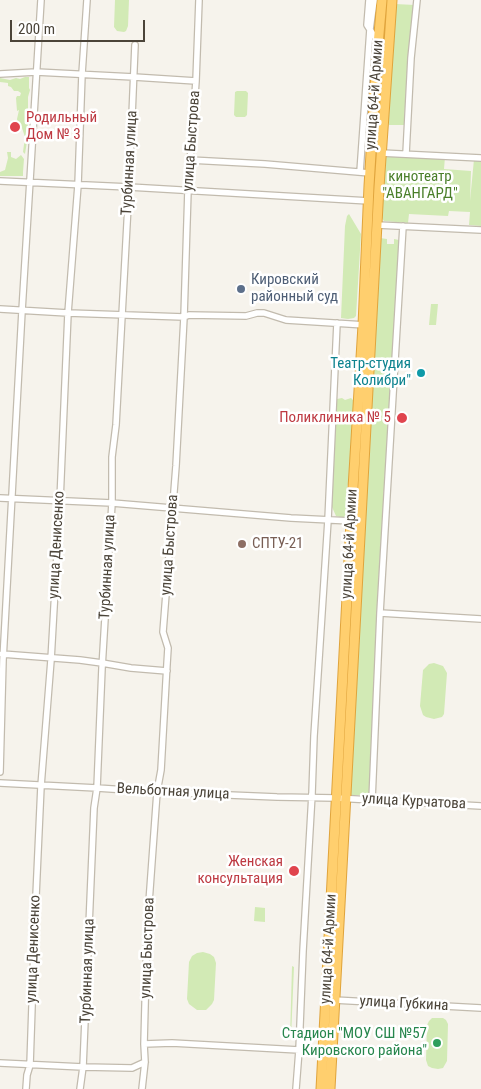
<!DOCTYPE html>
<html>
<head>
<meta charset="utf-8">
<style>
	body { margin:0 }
	#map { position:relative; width:481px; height:1089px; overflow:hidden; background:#f6f3ec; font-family:"Roboto Condensed",sans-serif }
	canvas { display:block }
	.scale { position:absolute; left:10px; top:20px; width:135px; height:22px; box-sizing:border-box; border:2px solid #4b4439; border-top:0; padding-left:6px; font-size:15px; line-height:18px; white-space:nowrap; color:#4b4439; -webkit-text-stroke:4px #fff; paint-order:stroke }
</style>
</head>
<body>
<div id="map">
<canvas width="481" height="1089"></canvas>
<div class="scale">200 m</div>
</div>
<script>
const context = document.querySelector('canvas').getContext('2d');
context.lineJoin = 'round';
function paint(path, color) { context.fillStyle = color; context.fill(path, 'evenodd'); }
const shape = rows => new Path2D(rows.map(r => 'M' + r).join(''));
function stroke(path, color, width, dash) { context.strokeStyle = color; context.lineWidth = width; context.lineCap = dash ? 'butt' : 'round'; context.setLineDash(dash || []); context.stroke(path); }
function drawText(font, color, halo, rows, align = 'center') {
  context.font = font + ' "Roboto Condensed",sans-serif'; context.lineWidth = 5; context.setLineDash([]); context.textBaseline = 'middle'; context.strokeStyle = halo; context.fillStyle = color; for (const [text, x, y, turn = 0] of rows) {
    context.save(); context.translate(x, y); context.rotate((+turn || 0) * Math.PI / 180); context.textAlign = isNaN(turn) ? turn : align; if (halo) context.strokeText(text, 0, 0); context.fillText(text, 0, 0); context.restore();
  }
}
paint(shape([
	[115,0,129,0,128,26,126,31,124,32,117,31,114,27],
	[395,4,415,5,407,72,404,125,389,125,389,99],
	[386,5,387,5,387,7,381,99,370,317,366,315,379,67],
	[25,77,29,77,29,88,30,90,28,97,28,135,25,154,23,152,25,137,22,128,18,125,17,119,19,110,17,111,16,98,17,96,20,96,21,93,18,91,14,91,11,87,8,86,8,83,0,82,0,78,10,80,16,78,20,79],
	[237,91,246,91,248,93,247,115,245,117,236,117,234,115,235,92],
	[7,152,11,152,11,157,16,159,21,155,24,159,23,172,23,176,0,176,0,172,5,170,8,158],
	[387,156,445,157,444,169,471,171,470,201,474,159,481,159,481,226,469,225,470,212,449,211,448,216,409,214,408,223,384,221,381,217,384,161],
	[349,214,361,234,356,316,354,318,348,319,341,318,345,226,347,216],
	[380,238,387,239,387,244,394,244,394,239,399,240,377,606,369,795,350,795],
	[431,304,438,304,436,325,429,325],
	[342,398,345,400,351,398,354,401,351,453,350,455,351,472,347,488,347,491,349,492,349,495,347,498,349,502,349,511,346,516,344,518,336,516,332,507,331,499,333,491,331,484,335,440,333,434,334,424,336,420,335,410,335,401,337,399],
	[361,430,362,432,343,791,342,792,340,791,359,432],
	[434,663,443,666,447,673,444,714,442,717,434,719,426,717,423,715,420,706,423,670,429,664],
	[340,807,341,809,331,993,330,992],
	[255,907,265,908,265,922,254,921],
	[203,952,210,954,214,957,216,963,214,1000,212,1004,206,1010,197,1010,189,1004,187,999,189,962,192,956,197,953],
	[292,966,294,967,291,1038,290,1038],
	[432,1018,443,1018,446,1020,448,1024,447,1061,443,1068,438,1069,432,1068,428,1066,426,1060,427,1025,429,1021]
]), '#d2eab5');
const minor = shape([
	[369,0,367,25,378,42],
	[0,74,36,72,134,77,196,81],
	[381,153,481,158],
	[406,154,411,58,417,0],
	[190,160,265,164,370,173],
	[360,172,370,29,374,0],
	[0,181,129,187,369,201],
	[377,225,481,230],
	[0,309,68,313,184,317,189,315,246,316,257,313,264,313,286,320,365,325],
	[0,498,112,503,291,518,351,521],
	[380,613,481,619],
	[2,654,80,660,102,663,131,668,167,671],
	[0,772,3,660,22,311,41,0],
	[0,783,97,788,157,792,277,797,336,798,481,806],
	[372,800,380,613,403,226],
	[334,1000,481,1008],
	[144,1044,172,1043,299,1050],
	[0,1063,83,1067,132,1068,145,1062],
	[26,1089,27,1075,30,1065,35,918,41,786,51,660,60,501,68,313,78,185,82,74,87,0],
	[80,1089,83,1067,94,808,97,788,102,668,112,503,112,457,116,425,129,187,135,45],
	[142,1089,145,1062,144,1044,147,930,157,792,161,770,167,664,168,648,163,632,176,466,184,317,188,190,196,81,199,0],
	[296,1089,299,1050,303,951,312,794,314,736,328,520,337,323]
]);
const highway = shape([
	[321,1089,351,521,363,325,369,186,377,56,382,0],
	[330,1089,379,187,392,0]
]);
stroke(minor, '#c2bbae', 8);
stroke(highway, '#e0a43c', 11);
stroke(minor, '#fff', 5.5);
stroke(highway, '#ffcf6e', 9);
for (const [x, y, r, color] of [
	[15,127,6,"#e0444e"],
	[241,289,5,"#5c6f8a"],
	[421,373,5,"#0f9aa8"],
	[402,418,6,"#e0444e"],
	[242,544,5,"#8d6e63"],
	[294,871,6,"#e0444e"],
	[437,1043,5,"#2e9e5b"]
]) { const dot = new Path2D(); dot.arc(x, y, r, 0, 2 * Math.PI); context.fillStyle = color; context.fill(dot); stroke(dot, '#fff', 2); }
drawText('15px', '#4b4439', '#fff', [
	["улица 64-й Армии",375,95,-86],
	["улица Быстрова",192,141,-86],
	["Турбинная улица",130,163,-87],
	["улица 64-й Армии",350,544,-87],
	["улица Денисенко",57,545,-87],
	["улица Быстрова",170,545,-86],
	["Турбинная улица",108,567,-87],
	["Вельботная улица",173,792,3],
	["улица Курчатова",414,802,3],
	["улица Быстрова",148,948,-88],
	["улица Денисенко",34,949,-88],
	["улица 64-й Армии",329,949,-87],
	["Турбинная улица",88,971,-88],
	["улица Губкина",404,1004,3]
]);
drawText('15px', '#be3a42', '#fff', [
	["Родильный",26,118,"left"],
	["Дом № 3",26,135,"left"],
	["Поликлиника № 5",391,418],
	["Женская",283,862],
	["консультация",283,879]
], 'right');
drawText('15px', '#4a7f2a', '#fff', [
	["кинотеатр",420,177],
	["\"АВАНГАРД\"",420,194]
]);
drawText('15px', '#4e5e75', '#fff', [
	["Кировский",251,280],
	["районный суд",251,297]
], 'left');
drawText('15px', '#0d838f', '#fff', [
	["Театр-студия",411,364],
	["Колибри\"",411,381]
], 'right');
drawText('15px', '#785e54', '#fff', [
	["СПТУ-21",252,544]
], 'left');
drawText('15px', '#27864d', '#fff', [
	["Стадион \"МОУ СШ №57",427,1034],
	["Кировского района\"",427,1051]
], 'right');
</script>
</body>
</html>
